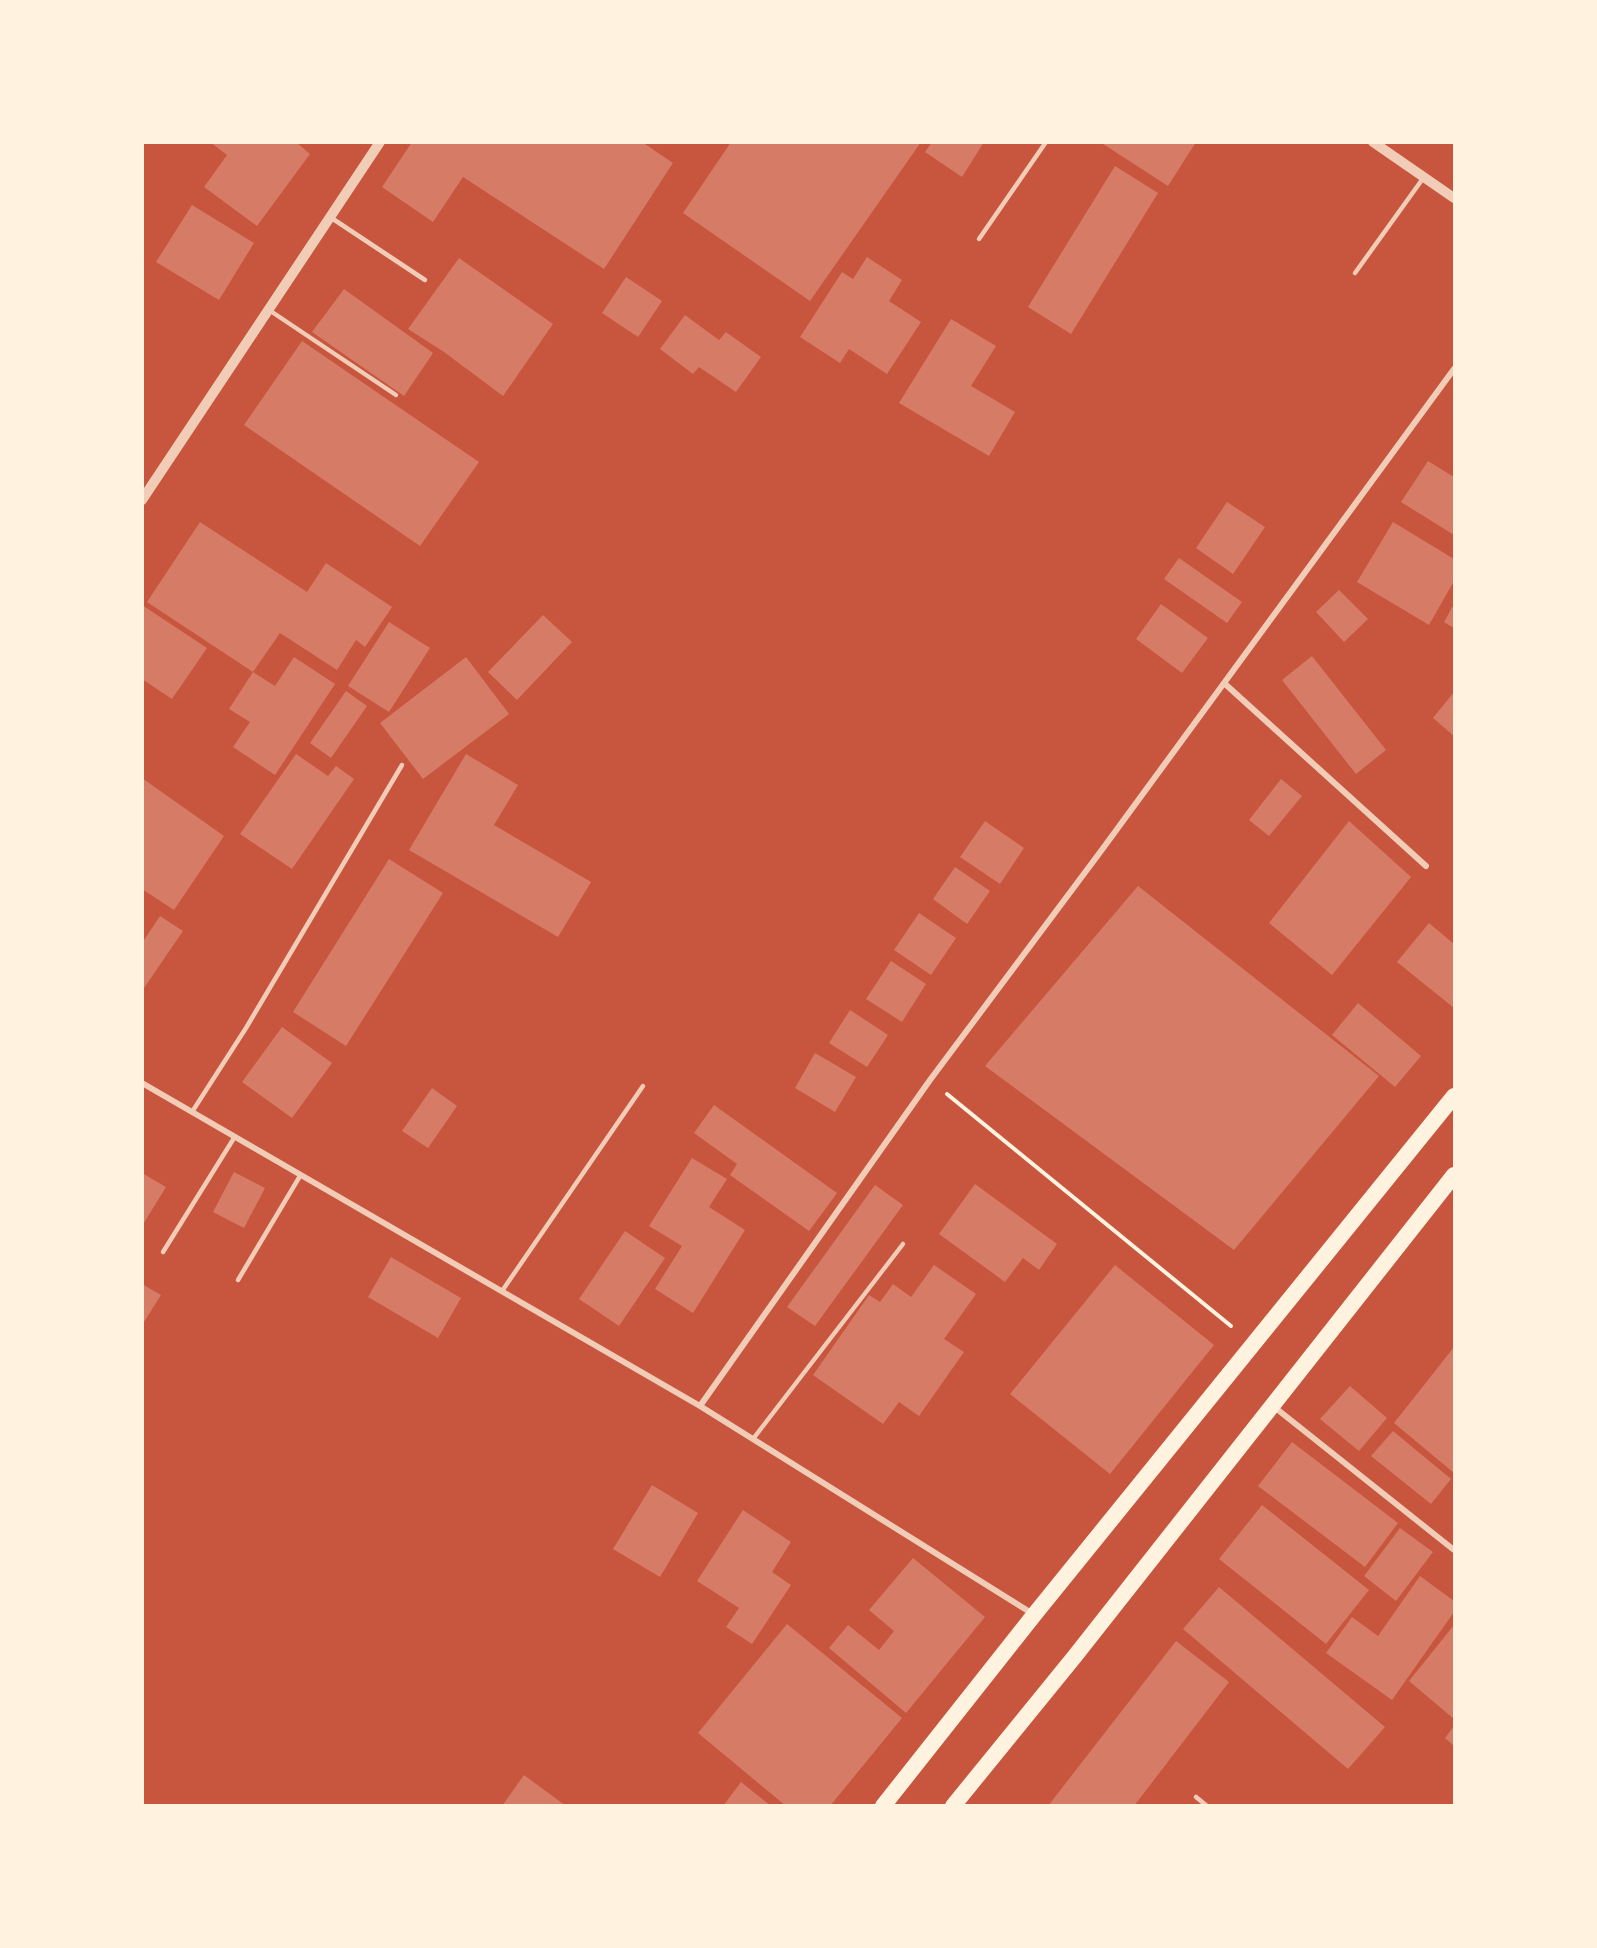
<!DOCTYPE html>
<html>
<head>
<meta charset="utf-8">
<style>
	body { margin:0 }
	#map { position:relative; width:1597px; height:1948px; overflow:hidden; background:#c8553d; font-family:Ubuntu,sans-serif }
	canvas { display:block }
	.frame { position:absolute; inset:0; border:144px solid #fff3e0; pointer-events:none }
</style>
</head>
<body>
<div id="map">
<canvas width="1597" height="1948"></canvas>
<div class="frame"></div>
</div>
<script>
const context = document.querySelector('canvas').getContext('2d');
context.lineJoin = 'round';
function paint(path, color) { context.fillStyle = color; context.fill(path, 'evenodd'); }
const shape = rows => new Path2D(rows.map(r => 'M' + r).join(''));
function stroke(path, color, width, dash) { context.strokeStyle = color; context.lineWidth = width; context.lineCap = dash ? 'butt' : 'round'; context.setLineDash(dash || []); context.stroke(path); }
paint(shape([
	[210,142,296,142,310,154,257,226,204,187,227,155],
	[412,142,642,142,673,163,604,269,463,177,433,222,382,187],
	[731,142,921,142,810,301,683,213],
	[932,142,984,142,962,177,925,152],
	[1100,142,1196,142,1168,186],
	[1115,166,1158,193,1071,334,1028,307],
	[192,205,254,243,219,300,156,262],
	[867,257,902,280,889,301,921,322,887,374,849,349,840,363,800,337,842,272,853,279],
	[459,258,553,324,503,396,444,352,408,329],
	[626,277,662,301,638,337,602,313],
	[344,289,433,353,404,396,312,332],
	[685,315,719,340,726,332,761,357,736,392,699,367,693,374,660,349],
	[951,319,996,346,971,386,1015,412,989,456,899,403],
	[302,341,479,462,420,546,244,425],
	[1428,461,1454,477,1454,535,1401,502],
	[1227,502,1265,527,1233,574,1196,548],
	[200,522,307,592,326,563,392,607,365,647,356,640,337,670,280,633,253,672,275,686,294,657,335,684,275,775,233,747,250,722,229,709,253,672,147,602],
	[1393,522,1454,559,1454,581,1429,625,1357,582],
	[1179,558,1242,602,1227,623,1164,579],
	[1339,590,1368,619,1344,642,1316,612],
	[1161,604,1208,638,1182,673,1136,639],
	[1454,604,1454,628,1444,622],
	[142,605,207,648,172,699,142,679],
	[543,615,572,642,517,700,488,672],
	[389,622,430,648,389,712,348,686],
	[1312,656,1386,750,1356,774,1282,680],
	[466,657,509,714,423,779,380,723],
	[346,691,367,706,331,758,310,743],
	[1454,692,1454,736,1433,718],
	[296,754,328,776,336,766,354,779,292,869,240,834],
	[466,754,518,785,494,825,591,882,558,937,409,850],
	[142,778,224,836,174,910,142,889],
	[1281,779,1302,796,1269,836,1249,820],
	[985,821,1024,848,1000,884,960,857],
	[1349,821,1411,877,1332,975,1269,923],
	[389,859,443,893,346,1046,293,1012],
	[955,867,990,891,967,924,933,899],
	[1138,886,1379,1076,1234,1250,985,1066],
	[919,913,956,938,931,975,894,950],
	[160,916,183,931,142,991,142,943],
	[1429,923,1454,944,1454,1008,1397,962],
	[891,961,926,984,902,1022,866,999],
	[1358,1003,1421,1056,1395,1087,1332,1035],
	[850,1010,888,1035,867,1067,829,1043],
	[282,1027,332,1063,292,1118,242,1082],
	[815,1053,856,1077,835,1112,795,1088],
	[432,1088,457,1106,428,1148,402,1131],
	[714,1105,837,1193,809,1231,730,1175,737,1164,694,1133],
	[692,1158,727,1179,709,1207,745,1230,693,1313,655,1289,682,1246,649,1226],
	[234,1172,265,1188,244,1228,213,1212],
	[142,1173,166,1187,142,1226],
	[975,1184,1057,1244,1039,1270,1023,1258,1005,1282,939,1234],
	[875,1185,903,1205,815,1326,787,1307],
	[625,1231,665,1258,619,1326,579,1299],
	[391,1257,461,1298,438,1338,368,1297],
	[934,1265,976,1294,944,1339,964,1352,919,1416,899,1402,883,1424,813,1375,869,1295,880,1302,893,1284,911,1297],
	[1115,1265,1214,1345,1110,1474,1010,1394],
	[142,1284,161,1295,142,1325],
	[1454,1347,1454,1473,1394,1423],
	[1350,1386,1387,1418,1359,1451,1320,1419],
	[1393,1431,1451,1479,1431,1504,1371,1456],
	[1292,1442,1398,1523,1365,1567,1258,1486],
	[652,1485,698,1513,660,1577,613,1549],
	[1262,1505,1369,1590,1326,1644,1219,1559],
	[743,1510,791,1542,772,1572,791,1585,752,1644,726,1627,739,1608,697,1581],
	[1400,1528,1433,1552,1396,1601,1364,1576],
	[913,1558,985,1617,906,1713,829,1648,848,1625,879,1650,894,1631,869,1610],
	[1420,1576,1454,1601,1454,1612,1392,1700,1326,1653,1352,1617,1378,1636],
	[1219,1587,1385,1727,1348,1769,1183,1629],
	[787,1624,902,1718,830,1806,786,1806,698,1733],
	[1454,1625,1454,1719,1409,1681],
	[1176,1641,1229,1682,1134,1806,1048,1806],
	[1454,1726,1454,1746,1445,1738],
	[524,1775,566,1806,502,1806],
	[741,1782,771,1806,723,1806]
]), '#d67c66');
stroke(shape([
	[947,1094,1231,1326]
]), '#fff3e0', 4);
stroke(shape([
	[330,217,425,280],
	[979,239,1046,142],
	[1355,273,1424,177],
	[269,310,396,395],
	[192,1112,246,1028,402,765],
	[163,1252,234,1138],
	[238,1280,300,1176],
	[502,1291,643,1086],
	[753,1439,903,1244],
	[1196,1797,1207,1806]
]), '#f1ccb7', 4.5);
stroke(shape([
	[1224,683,1426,866],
	[142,1083,700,1406,1033,1614],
	[700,1406,930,1080,1101,851,1454,369],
	[1273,1406,1454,1550]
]), '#f1ccb7', 6);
stroke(shape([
	[1373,142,1454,198],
	[142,500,380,142]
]), '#f1ccb7', 10);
stroke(shape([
	[883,1806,1034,1615,1454,1096],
	[953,1806,1075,1656,1454,1175]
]), '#fff3e0', 16);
</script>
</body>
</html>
